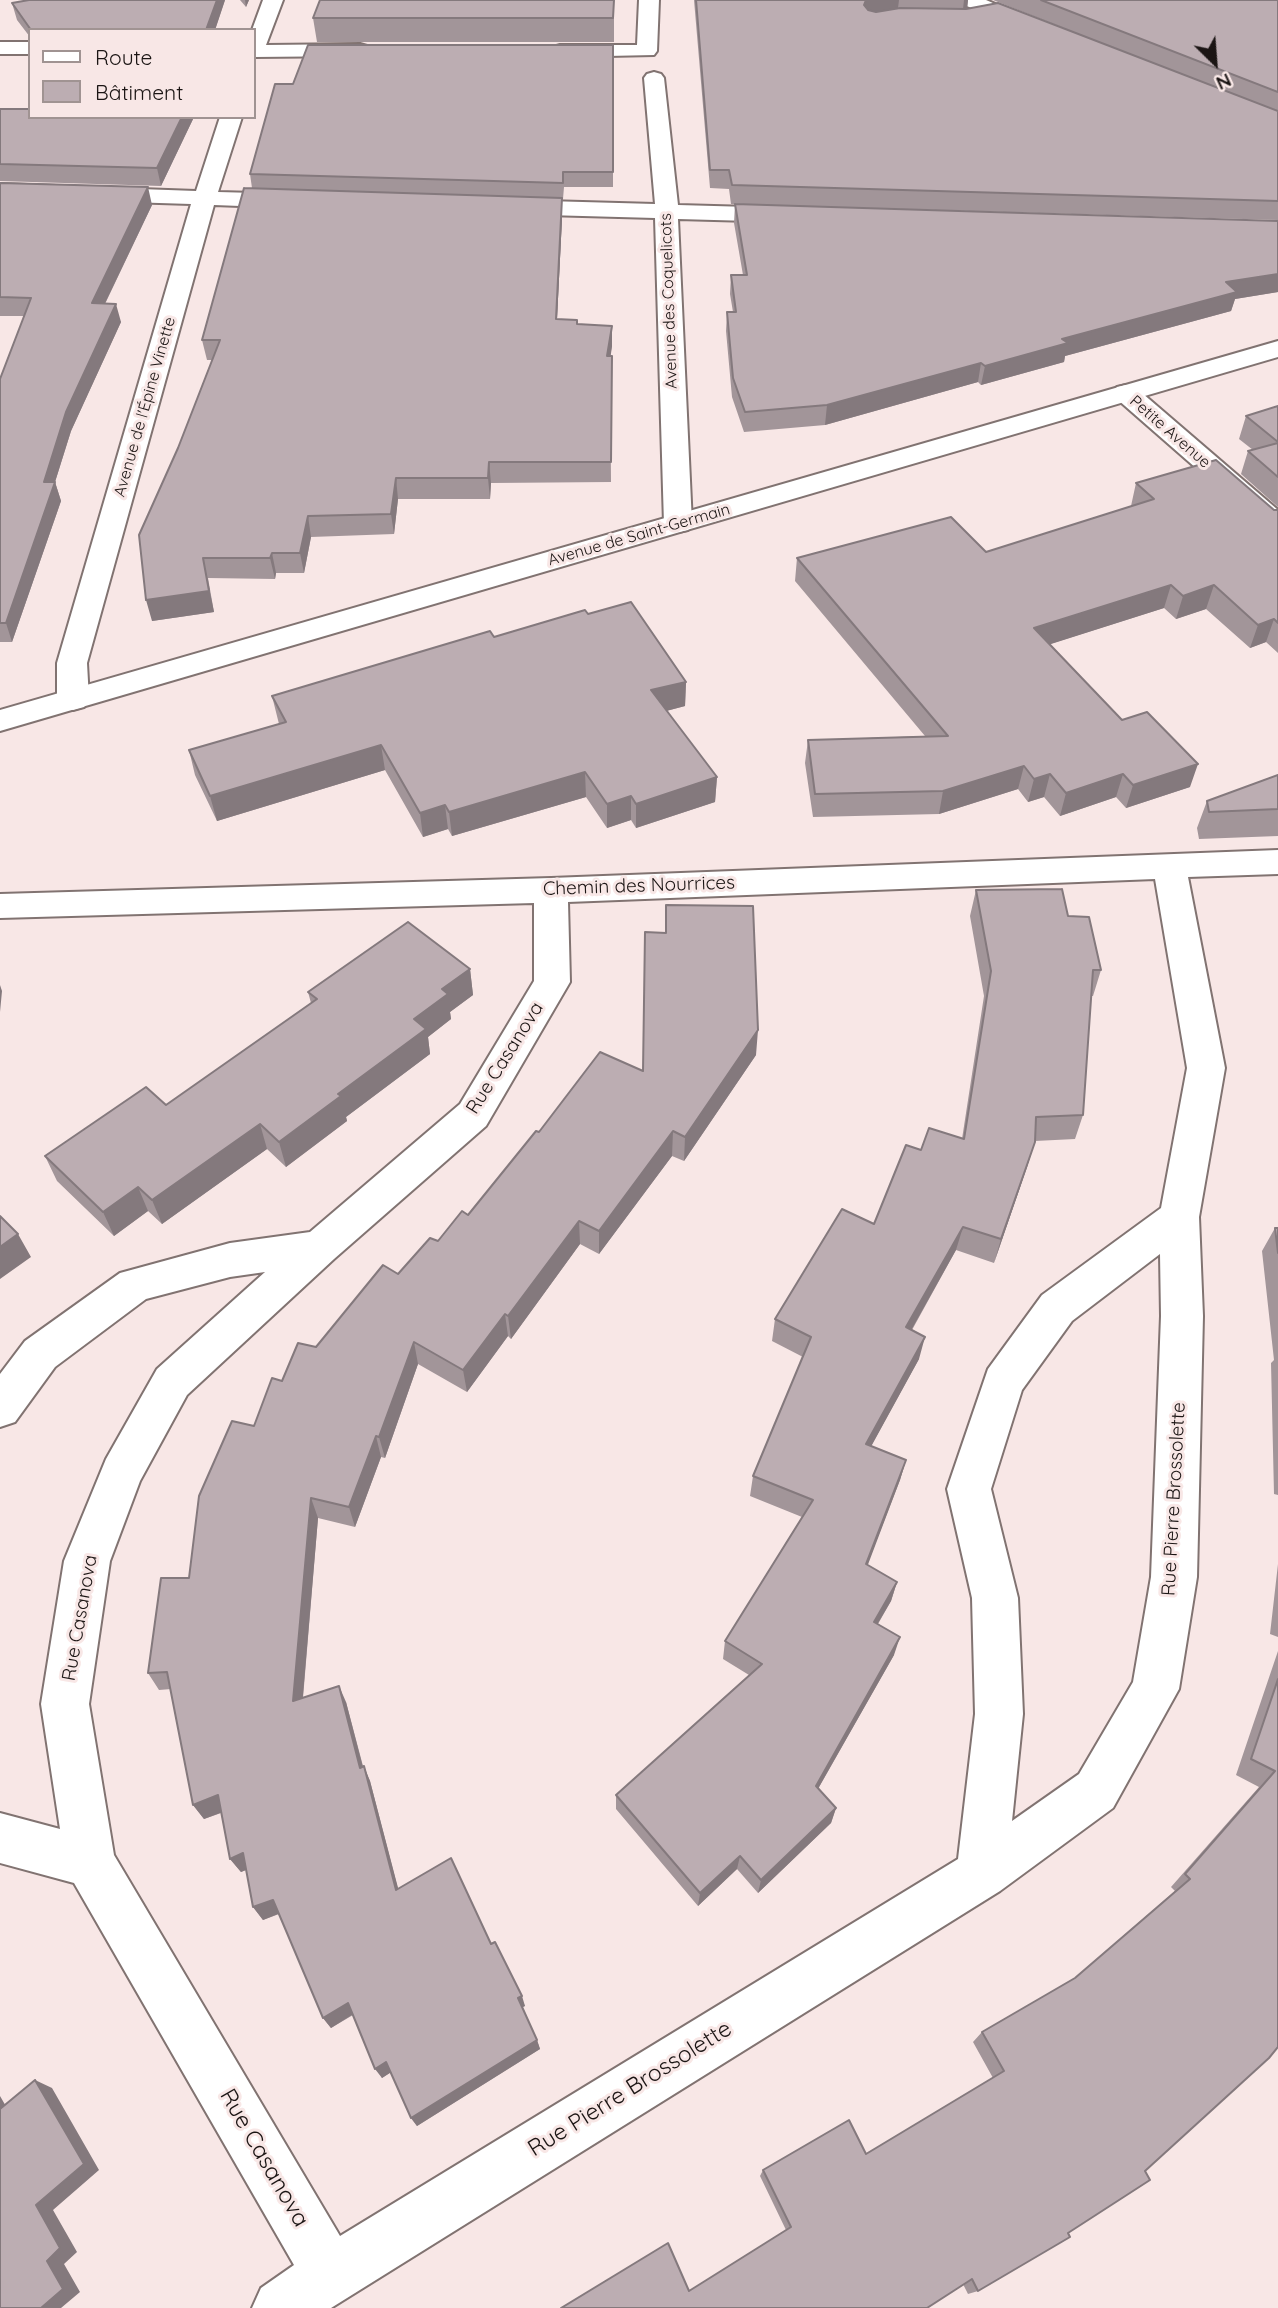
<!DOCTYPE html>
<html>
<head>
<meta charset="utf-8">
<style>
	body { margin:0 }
	#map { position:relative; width:1278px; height:2308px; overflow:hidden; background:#f8e7e6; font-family:Quicksand,sans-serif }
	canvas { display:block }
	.legend { position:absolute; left:28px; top:28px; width:228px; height:91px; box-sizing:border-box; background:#f8e7e6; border:2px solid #a09392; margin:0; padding:9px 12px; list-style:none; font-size:21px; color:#1b1514 }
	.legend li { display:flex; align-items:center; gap:14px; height:35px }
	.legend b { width:35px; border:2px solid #a09392 }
	.north { position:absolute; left:1180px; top:28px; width:70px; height:70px; -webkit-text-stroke:5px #f8e7e6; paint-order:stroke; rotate:155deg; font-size:19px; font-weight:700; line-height:28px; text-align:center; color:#1b1514 }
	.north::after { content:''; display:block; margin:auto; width:24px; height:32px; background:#1b1514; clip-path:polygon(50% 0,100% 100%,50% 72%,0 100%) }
</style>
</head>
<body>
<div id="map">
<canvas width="1278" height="2308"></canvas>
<ul class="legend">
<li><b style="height:9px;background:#fff"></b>Route</li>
<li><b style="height:19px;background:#bcadb2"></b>Bâtiment</li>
</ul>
<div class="north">N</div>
</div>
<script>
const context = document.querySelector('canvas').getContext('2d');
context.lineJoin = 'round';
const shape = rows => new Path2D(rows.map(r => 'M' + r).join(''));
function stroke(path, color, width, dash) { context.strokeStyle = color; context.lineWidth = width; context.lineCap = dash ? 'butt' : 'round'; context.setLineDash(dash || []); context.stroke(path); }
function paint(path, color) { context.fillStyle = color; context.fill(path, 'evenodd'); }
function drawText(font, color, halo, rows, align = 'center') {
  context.font = font + ' Quicksand,sans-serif'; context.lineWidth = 6; context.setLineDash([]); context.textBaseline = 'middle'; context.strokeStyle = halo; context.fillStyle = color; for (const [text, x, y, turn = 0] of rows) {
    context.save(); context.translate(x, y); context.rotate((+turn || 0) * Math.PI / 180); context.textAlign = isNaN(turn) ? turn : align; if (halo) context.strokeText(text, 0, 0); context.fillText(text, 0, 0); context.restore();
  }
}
const minor = shape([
	[263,0,283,0,266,45,360,44,367,46,370,50,367,54,360,56,254,57,252,30,263,0],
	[639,0,659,0,657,51,654,55,560,57,553,55,550,51,553,47,560,45,637,45,639,0],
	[959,0,986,0,1035,21,1038,25,1035,29,1028,31,1021,29,962,4,959,0],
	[0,42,30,42,30,54,0,54,0,42],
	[654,72,661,74,664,78,678,205,786,208,794,210,798,215,794,220,786,222,678,219,692,524,688,530,678,532,668,530,664,524,655,218,510,214,502,212,499,207,502,202,510,200,655,204,644,78,647,74,654,72],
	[220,117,242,117,218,192,293,194,301,196,304,201,301,206,293,208,214,205,87,663,89,700,84,707,73,710,62,707,57,700,57,663,191,204,0,198,0,184,196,191,220,117],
	[1126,385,1135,387,1278,510,1278,533,1268,531,1117,399,1113,393,1117,387,1126,385],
	[1278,850,1278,874,1188,877,1225,1068,1199,1217,1203,1316,1197,1577,1179,1689,1113,1808,1000,1891,331,2308,252,2308,261,2288,294,2265,74,1883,0,1863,0,1813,60,1829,41,1704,64,1561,106,1459,157,1369,265,1272,230,1277,146,1299,55,1367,15,1422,0,1427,0,1374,25,1341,120,1273,230,1243,310,1232,460,1104,534,981,534,903,0,918,0,894,551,878,1278,850],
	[1155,879,1187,1068,1161,1208,1042,1295,988,1369,947,1489,972,1598,975,1714,958,1859,340,2236,114,1855,89,1704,110,1561,140,1481,187,1395,334,1259,486,1126,570,982,568,902,1155,879],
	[1160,1254,1161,1316,1151,1577,1133,1682,1079,1774,1012,1821,1023,1714,1018,1598,991,1489,1022,1390,1072,1321,1160,1254]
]);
const tertiary = shape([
	[1278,341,1278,357,0,731,0,710,1278,341]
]);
stroke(minor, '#817371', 4);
stroke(tertiary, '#817371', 4);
paint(minor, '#fff');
paint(tertiary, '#fff');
paint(shape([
	[29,0,225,0,215,30,30,30,30,37,17,20,12,3],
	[240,0,249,0,246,7],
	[614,0,614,42,317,42,313,18],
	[694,0,968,0,967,9,1162,67,993,0,1278,0,1278,220,731,204,729,189,710,188],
	[613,45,613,187,564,187,563,199,562,199,562,218,557,319,578,324,612,326,612,346,610,356,611,482,491,483,490,499,398,499,394,534,311,537,304,573,276,573,275,579,208,578,214,612,152,621,178,448,212,360,207,360,202,340,252,188,250,174,293,84],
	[0,109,30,117,194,117,161,186,0,181],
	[0,183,152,205,105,304,121,322,71,431,55,482,61,501,12,642,0,642,0,379,24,316,0,316],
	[735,204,1278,221,1278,292,1235,299,1231,311,1065,356,1064,362,981,385,978,382,825,425,744,432,732,397,726,331,727,312,733,312,730,294,731,275,743,275,734,223],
	[1278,406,1278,507,1241,474,1248,451,1253,450,1239,439,1246,416],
	[1136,483,1278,510,1278,653,1266,642,1250,648,1206,609,1176,619,1164,608,1050,644,1122,720,1190,787,1126,808,1116,797,1060,816,1044,797,1028,802,1018,789,939,814,813,817,805,763,808,740,925,736,795,581,797,558,986,552,1131,506],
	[588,614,686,682,685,706,666,711,717,777,715,802,636,828,631,820,607,828,586,797,452,836,448,829,423,837,385,770,217,821,195,775,189,750,279,724,272,696,494,637],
	[1278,775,1278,836,1199,839,1197,828,1207,801],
	[976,890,1068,916,1101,970,1093,996,1091,996,1083,1115,1075,1139,1035,1141,1027,1167,994,1263,956,1250,912,1330,919,1359,871,1446,906,1460,900,1480,867,1565,897,1582,891,1601,878,1624,894,1655,818,1789,836,1808,831,1823,758,1893,737,1869,698,1906,616,1809,616,1795,749,1675,723,1659,725,1641,802,1517,750,1496,753,1476,803,1357,772,1341,775,1319,874,1224,921,1150,962,1139,984,996,970,916],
	[470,969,473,995,450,1012,451,1019,428,1037,430,1054,346,1117,347,1121,286,1167,267,1149,162,1224,148,1211,114,1236,57,1181,45,1156,166,1105,311,1003,308,992],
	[756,1055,684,1161,672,1156,599,1254,580,1244,511,1339,508,1336,467,1392,418,1364,385,1458,381,1457,355,1527,318,1518,303,1698,346,1702,363,1766,370,1781,398,1889,491,1944,525,2006,522,2007,537,2040,540,2049,417,2126,411,2118,391,2072,382,2078,353,2015,331,2028,323,2018,279,1914,263,1920,253,1907,246,1870,241,1872,230,1859,221,1813,204,1819,193,1805,171,1689,159,1690,148,1673,254,1426,282,1381,316,1347,398,1274,468,1215,539,1132,643,1071],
	[1275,1228,1278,1228,1278,1495,1274,1494,1271,1363,1274,1360,1262,1251],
	[1278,1564,1278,1637,1270,1634],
	[1278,1651,1278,2047,978,2291,968,2294,963,2284,689,2291,786,2230,760,2176,763,2170,866,2154,993,2078,973,2042,982,2032,1075,1978,1175,1891,1171,1887,1259,1787,1236,1775]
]), '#a29599');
paint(shape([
	[217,0,225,0,215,30,206,30],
	[245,0,249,0,246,7],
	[866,0,899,0,898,8,866,14,864,5],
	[964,0,968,0,967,9,963,9],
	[182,117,194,117,161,186,157,168],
	[148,187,152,205,96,322,92,303],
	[562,198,562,218,556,339,556,319],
	[1278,274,1278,292,1235,299,1231,311,1065,356,1064,362,981,385,985,366,1226,282],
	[116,304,121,322,71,431,55,482,61,501,12,642,6,623,44,482,66,412],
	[612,326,612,346,608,376,607,356],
	[981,363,978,382,825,425,827,405],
	[489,462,491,483,490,499,488,478],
	[396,478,398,499,394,534,391,514],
	[308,516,311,537,304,573,300,553],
	[272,553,276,573,275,579,270,558],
	[203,558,214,612,152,621,146,600],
	[1171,585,1164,608,1029,651,1034,628],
	[1214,585,1206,609,1176,619,1183,596],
	[1274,619,1266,642,1250,648,1258,625],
	[686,682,685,706,651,715,651,690],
	[381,745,385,770,217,821,210,796],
	[1198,764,1190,787,1126,808,1133,785],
	[1024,766,1018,789,939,814,943,791],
	[585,772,586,797,452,836,449,812],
	[1050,774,1044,797,1028,802,1034,779],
	[1123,774,1116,797,1060,816,1066,793],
	[717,777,715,802,636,828,636,804],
	[631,796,631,820,607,828,607,804],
	[445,805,448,829,423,837,420,813],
	[470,969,473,995,450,1012,451,1019,428,1037,430,1054,346,1117,347,1121,286,1167,279,1142,338,1094,442,989],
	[0,985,2,991,0,1012],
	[758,1030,756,1055,684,1161,685,1137],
	[260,1124,267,1149,162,1224,152,1200],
	[673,1131,672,1156,599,1254,599,1231],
	[1035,1142,1027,1167,994,1263,1001,1239],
	[138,1187,148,1211,114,1236,103,1212],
	[579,1221,580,1244,511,1339,508,1316],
	[963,1227,956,1250,900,1350,906,1327],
	[18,1234,31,1257,0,1279,0,1247],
	[505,1314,508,1336,467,1392,463,1370],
	[925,1337,919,1359,861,1465,866,1444],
	[414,1342,418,1364,385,1458,379,1437],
	[376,1436,381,1457,355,1527,349,1507],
	[906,1460,900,1480,861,1583,866,1564],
	[311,1498,318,1518,301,1718,293,1701],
	[897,1582,891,1601,868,1640,874,1622],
	[900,1637,894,1655,811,1801,816,1786],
	[339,1686,346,1702,367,1783,360,1768],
	[364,1766,370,1781,402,1903,396,1890],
	[218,1795,228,1810,204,1819,193,1805],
	[836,1808,831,1823,758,1893,761,1880],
	[243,1853,253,1867,241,1872,230,1859],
	[740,1856,737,1869,698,1906,700,1893],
	[273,1900,283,1912,263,1920,253,1907],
	[522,1996,525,2006,521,2008,518,1998],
	[348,2003,355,2013,331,2028,323,2018],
	[537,2040,540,2049,417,2126,411,2118],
	[386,2062,393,2071,382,2078,375,2069],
	[35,2080,52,2088,99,2170,53,2210,77,2252,64,2264,80,2292,61,2308,41,2308,47,2261,36,2205],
	[0,2096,14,2120,0,2114]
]), '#84797d');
const building = shape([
	[29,0,217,0,206,30,31,30,12,3,29,0],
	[320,0,614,0,613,18,313,18,320,0],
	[696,0,866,0,864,5,868,10,876,12,900,8,966,9,998,3,1278,111,1278,201,732,185,729,170,710,170,696,0],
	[1041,0,1278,0,1278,92,1041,0],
	[308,45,613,45,613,172,563,172,563,183,250,174,275,84,293,84,308,45],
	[0,109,30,109,30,117,182,117,157,168,0,164,0,109],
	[0,183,148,187,92,303,116,304,66,412,44,482,55,482,6,623,0,623,0,379,31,298,0,297,0,183],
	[244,188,562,198,556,319,577,320,577,324,612,326,607,356,612,356,611,462,489,462,488,478,396,478,391,514,308,516,300,553,272,553,270,558,203,558,209,591,146,600,139,535,178,448,220,340,202,340,244,188],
	[735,204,1278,221,1278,274,1226,282,1237,292,1062,339,1068,343,985,366,981,363,827,405,745,412,733,378,727,312,736,312,731,275,747,275,735,204],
	[1278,406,1278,442,1246,416,1278,406],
	[1278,443,1278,477,1248,451,1278,443],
	[1216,460,1274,510,1278,510,1278,623,1274,619,1258,625,1214,585,1183,596,1171,585,1034,628,1122,720,1147,712,1198,764,1133,785,1123,774,1066,793,1050,774,1034,779,1024,766,943,791,815,794,808,740,948,736,797,558,951,517,986,552,1154,499,1136,483,1216,460],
	[631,602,686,682,651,690,717,777,636,804,631,796,607,804,585,772,449,812,445,805,420,813,381,745,210,796,189,750,286,722,272,696,490,631,494,637,585,610,588,614,631,602],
	[1278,775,1278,809,1209,812,1207,801,1278,775],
	[1062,889,1068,916,1089,917,1101,970,1093,970,1083,1115,1036,1117,1035,1142,1001,1239,963,1227,906,1327,925,1337,866,1444,906,1460,866,1564,897,1582,874,1622,900,1637,816,1786,836,1808,761,1880,740,1856,700,1893,616,1795,762,1664,725,1641,813,1500,753,1476,811,1337,775,1319,842,1209,874,1224,906,1145,921,1150,929,1128,964,1139,991,971,976,890,1062,889],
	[666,905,753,906,758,1030,685,1137,673,1131,599,1231,579,1221,508,1316,505,1314,463,1370,414,1342,379,1437,376,1436,349,1507,311,1498,293,1701,339,1686,360,1768,364,1766,396,1890,451,1858,491,1944,495,1942,522,1996,518,1998,537,2040,411,2118,386,2062,375,2069,348,2003,323,2018,273,1900,253,1907,243,1853,230,1859,218,1795,193,1805,167,1672,148,1673,161,1578,189,1578,199,1496,232,1421,254,1426,272,1378,282,1381,298,1343,316,1347,383,1265,398,1274,430,1238,438,1241,462,1211,468,1215,536,1131,539,1132,600,1052,643,1071,645,932,666,933,666,905],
	[408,922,470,969,442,989,448,994,414,1019,426,1029,338,1094,341,1096,279,1142,260,1124,152,1200,138,1187,103,1212,45,1156,146,1087,166,1105,317,999,308,992,408,922],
	[0,1216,18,1234,0,1247,0,1216],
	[1275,1228,1278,1228,1278,1253,1275,1228],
	[1278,1679,1278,2047,1269,2058,1145,2171,1150,2180,1068,2233,1070,2237,978,2291,972,2279,927,2308,561,2308,668,2243,689,2291,791,2227,763,2170,849,2120,866,2154,1004,2071,982,2032,1075,1978,1190,1879,1185,1874,1275,1771,1251,1759,1278,1679],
	[35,2080,84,2164,36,2205,60,2248,47,2261,63,2289,41,2308,0,2308,0,2109,35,2080]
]);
paint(building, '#bcadb2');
stroke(building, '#84797d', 2);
drawText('16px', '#1b1514', '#f8e7e6', [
	["Avenue des Coquelicots",669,301,-92],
	["Avenue de l'Épine Vinette",145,407,-74],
	["Petite Avenue",1170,432,41],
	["Avenue de Saint-Germain",639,535,-16]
]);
drawText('19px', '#1b1514', '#f8e7e6', [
	["Chemin des Nourrices",639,886,-2],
	["Rue Casanova",505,1058,-58],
	["Rue Pierre Brossolette",1174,1499,-87],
	["Rue Casanova",80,1618,-80]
]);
drawText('23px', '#1b1514', '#f8e7e6', [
	["Rue Pierre Brossolette",630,2089,-32],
	["Rue Casanova",264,2158,60]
]);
</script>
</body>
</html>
